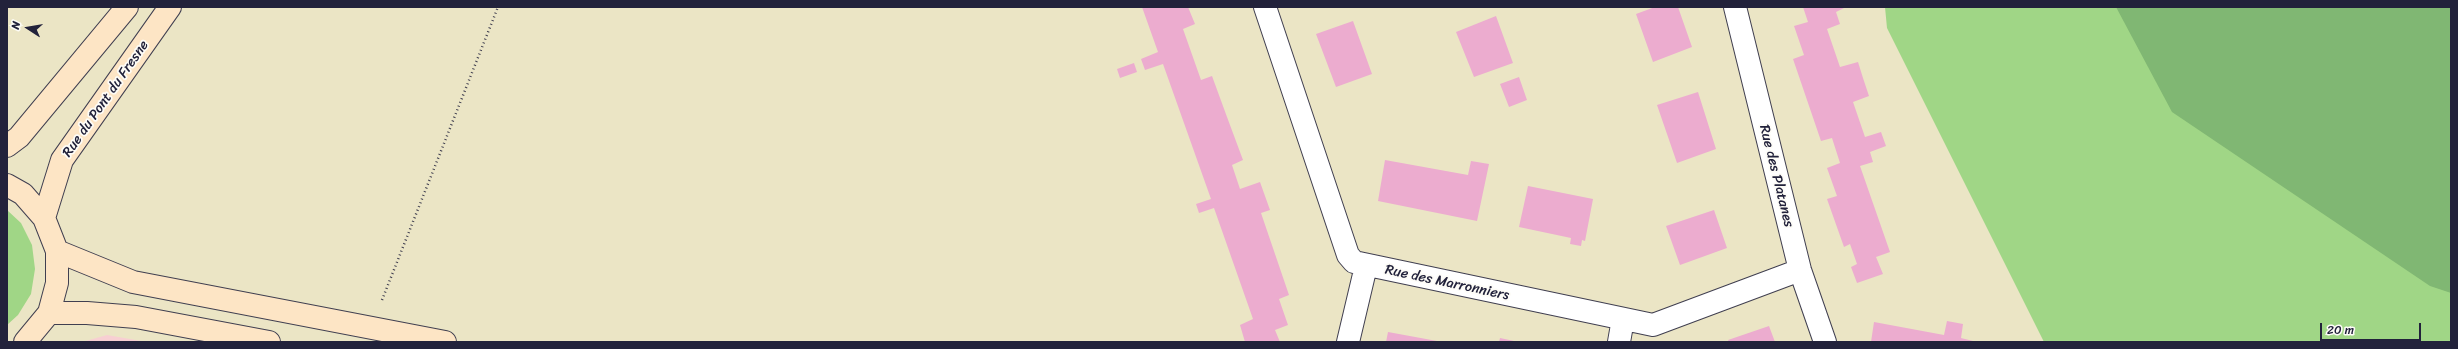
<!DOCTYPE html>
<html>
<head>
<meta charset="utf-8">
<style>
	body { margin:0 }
	#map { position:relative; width:2458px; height:349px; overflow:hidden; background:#ebe5c5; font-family:Sriracha,sans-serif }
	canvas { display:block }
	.frame { position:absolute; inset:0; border:8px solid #22223b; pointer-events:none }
	.north { position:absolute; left:8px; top:8px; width:40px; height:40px; -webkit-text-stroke:3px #fdfcf7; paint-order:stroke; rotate:282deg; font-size:11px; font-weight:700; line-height:16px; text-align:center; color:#22223b }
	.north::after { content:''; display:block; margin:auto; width:14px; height:18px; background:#22223b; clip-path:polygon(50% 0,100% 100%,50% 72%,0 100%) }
	.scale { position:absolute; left:2320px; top:323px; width:101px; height:18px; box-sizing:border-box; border:2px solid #22223b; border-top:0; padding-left:5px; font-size:12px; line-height:14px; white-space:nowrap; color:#22223b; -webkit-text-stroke:3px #fdfcf7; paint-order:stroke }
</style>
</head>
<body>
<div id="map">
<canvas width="2458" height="349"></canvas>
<div class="frame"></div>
<div class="north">N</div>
<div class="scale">20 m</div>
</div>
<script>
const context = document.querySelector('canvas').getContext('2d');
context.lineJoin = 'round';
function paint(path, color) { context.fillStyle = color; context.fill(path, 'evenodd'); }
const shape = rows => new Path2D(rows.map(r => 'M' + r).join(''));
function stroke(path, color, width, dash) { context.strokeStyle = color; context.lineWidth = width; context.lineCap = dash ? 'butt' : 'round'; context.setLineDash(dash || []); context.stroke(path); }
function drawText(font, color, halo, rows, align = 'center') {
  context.font = font + ' Sriracha,sans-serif'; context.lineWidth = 3.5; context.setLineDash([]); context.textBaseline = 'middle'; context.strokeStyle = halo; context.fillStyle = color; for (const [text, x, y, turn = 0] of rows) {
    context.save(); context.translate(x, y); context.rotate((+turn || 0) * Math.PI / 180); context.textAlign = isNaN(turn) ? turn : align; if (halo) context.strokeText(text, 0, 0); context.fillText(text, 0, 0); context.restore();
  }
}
paint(shape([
	[107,335,147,342,82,342]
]), '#f7cfd2');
paint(shape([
	[1885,7,2451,7,2451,342,2044,342,1887,28],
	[7,210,21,223,32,245,35,269,31,294,18,315,7,325]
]), '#a0d686');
paint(shape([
	[2116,7,2451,7,2451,293,2430,286,2172,112]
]), '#80b773');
paint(shape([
	[1142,7,1188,7,1195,24,1183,29,1201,80,1212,76,1227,117,1243,160,1232,165,1240,189,1260,182,1270,210,1261,213,1289,295,1279,299,1288,325,1275,330,1280,342,1245,342,1240,325,1253,319,1214,208,1199,213,1196,204,1211,199,1163,64,1145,70,1141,59,1158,52],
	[1655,7,1678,7,1692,47,1653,62,1636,14],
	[1803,7,1846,7,1836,12,1840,24,1827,29,1840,67,1858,62,1863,78,1869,96,1853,102,1865,137,1881,132,1886,146,1870,152,1873,162,1860,166,1890,252,1876,257,1883,274,1857,283,1851,267,1857,264,1850,244,1844,247,1827,199,1837,196,1827,168,1840,163,1832,138,1821,141,1793,59,1804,55,1794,26,1808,22],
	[1496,16,1513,63,1474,77,1456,32],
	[1353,21,1372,74,1336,87,1316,34],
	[1134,63,1137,72,1120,78,1117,69],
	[1519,77,1527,100,1509,107,1500,84],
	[1698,92,1716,149,1677,163,1657,105],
	[1385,160,1468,175,1471,161,1489,164,1477,221,1378,201],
	[1528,186,1593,199,1585,241,1582,240,1581,246,1570,244,1571,238,1519,227],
	[1714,210,1727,248,1680,265,1666,226],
	[1947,321,1963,324,1961,338,1977,342,1871,342,1874,322,1944,335],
	[1769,326,1775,342,1729,342,1728,340],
	[1388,332,1437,341,1437,342,1386,342],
	[1500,338,1514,341,1514,342,1499,342]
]), '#ecaccf');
const minor = shape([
	[1265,7,1348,255,1354,262,1653,325,1800,270],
	[1735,7,1800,270,1825,342],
	[1348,342,1366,266],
	[1619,342,1623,319]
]);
const secondary = shape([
	[7,146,19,137,127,7],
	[7,185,23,194,44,218,57,251,57,283,49,313,25,342],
	[44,218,62,160,170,7],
	[57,251,133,282,445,342],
	[49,313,87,313,136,317,269,342]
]);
stroke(minor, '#403f50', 24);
stroke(secondary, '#403f50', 24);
stroke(shape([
	[382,300,498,7]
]), '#403f50', 2.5, [1, 3]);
stroke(minor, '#fff', 22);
stroke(secondary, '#fde5c5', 22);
drawText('14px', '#22223b', '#fdfcf7', [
	["Rue du Pont du Fresne",106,99,-55],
	["Rue des Platanes",1776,176,76],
	["Rue des Marronniers",1447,283,12]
]);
</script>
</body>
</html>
